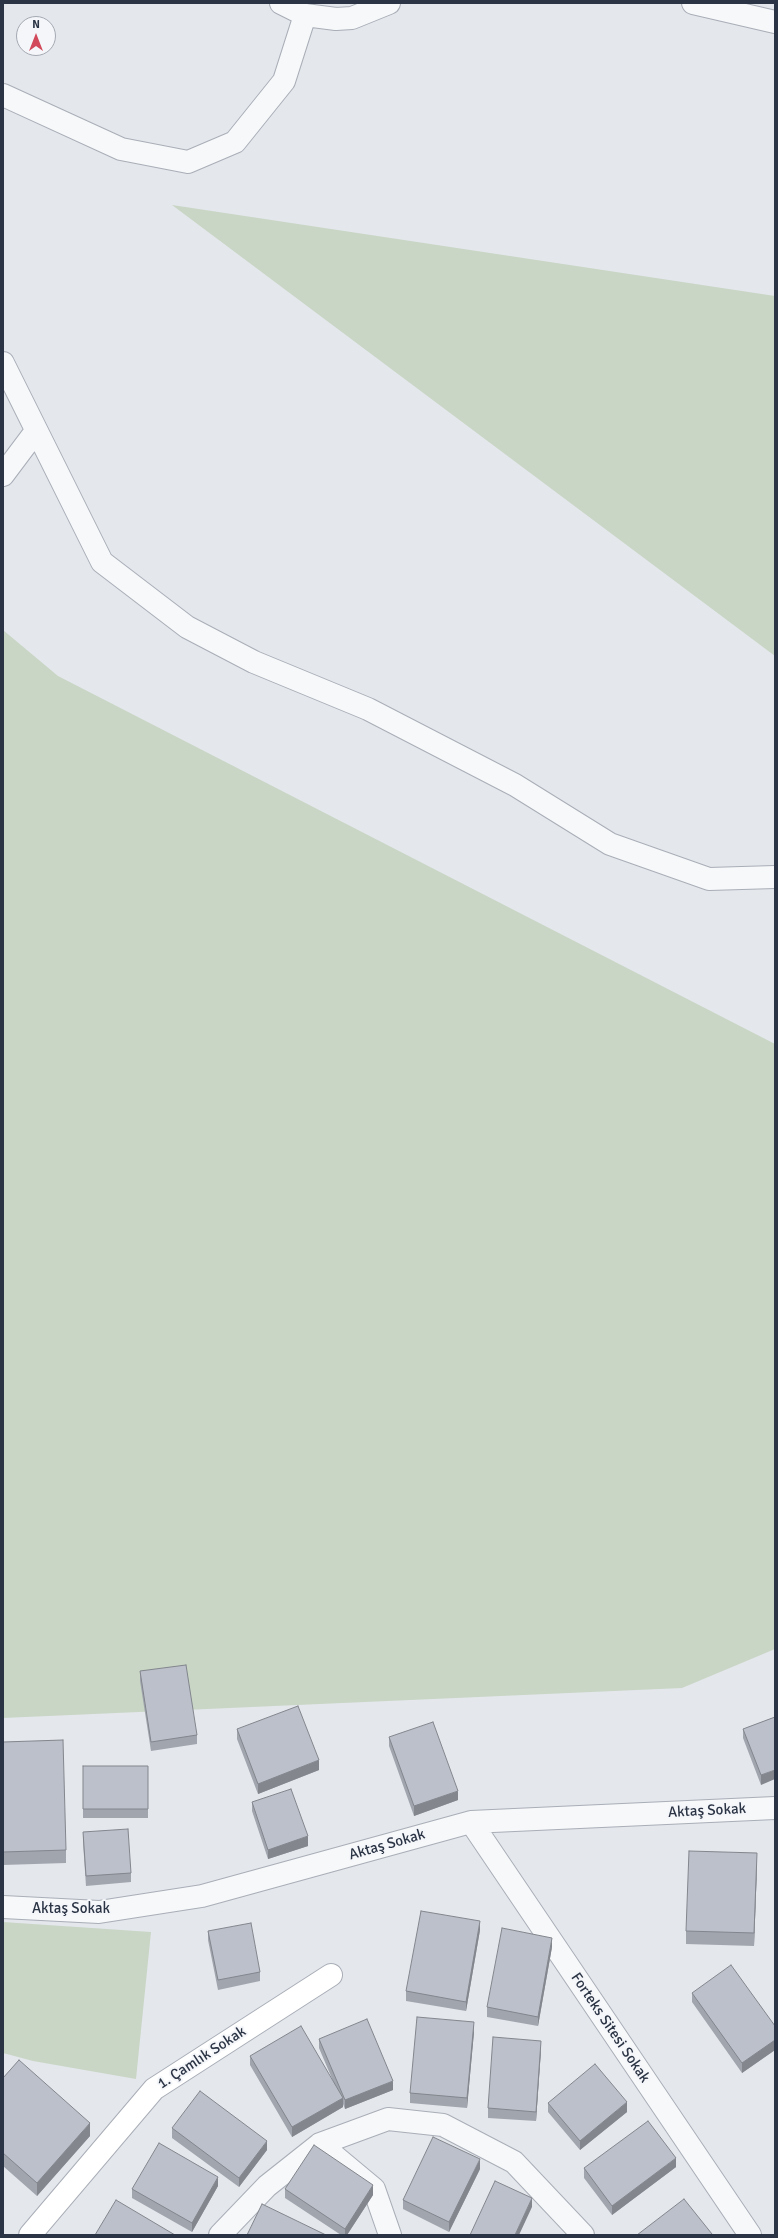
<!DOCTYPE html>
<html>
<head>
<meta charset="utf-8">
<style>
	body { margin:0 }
	#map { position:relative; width:778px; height:2238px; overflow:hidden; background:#e4e7ec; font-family:Signika,sans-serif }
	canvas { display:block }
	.frame { position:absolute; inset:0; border:4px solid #2b3445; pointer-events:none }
	.north { position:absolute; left:16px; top:16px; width:40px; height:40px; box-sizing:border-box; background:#f4f6f9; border:1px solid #a4a8b1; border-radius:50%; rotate:0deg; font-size:11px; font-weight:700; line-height:16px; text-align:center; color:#2b3445 }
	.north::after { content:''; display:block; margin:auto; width:14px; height:18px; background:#d1495b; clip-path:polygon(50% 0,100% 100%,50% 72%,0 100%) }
</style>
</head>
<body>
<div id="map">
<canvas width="778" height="2238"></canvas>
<div class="frame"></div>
<div class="north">N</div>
</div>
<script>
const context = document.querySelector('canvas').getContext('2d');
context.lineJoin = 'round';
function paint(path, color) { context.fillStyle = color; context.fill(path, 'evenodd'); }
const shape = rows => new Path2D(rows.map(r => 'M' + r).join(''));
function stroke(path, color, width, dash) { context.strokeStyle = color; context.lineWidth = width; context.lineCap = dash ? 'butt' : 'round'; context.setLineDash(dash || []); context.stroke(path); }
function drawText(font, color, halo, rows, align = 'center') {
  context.font = font + ' Signika,sans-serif'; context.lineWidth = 4; context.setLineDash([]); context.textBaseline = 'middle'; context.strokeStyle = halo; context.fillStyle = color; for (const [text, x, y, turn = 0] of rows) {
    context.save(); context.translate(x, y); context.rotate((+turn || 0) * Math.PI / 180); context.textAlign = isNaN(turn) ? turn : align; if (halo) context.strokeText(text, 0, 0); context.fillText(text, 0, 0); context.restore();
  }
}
paint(shape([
	[172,205,775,296,775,656],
	[3,630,58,676,775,1044,775,1649,682,1688,3,1718],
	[3,1922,151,1932,136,2079,33,2061,3,2053]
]), '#c9d6c5');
const street = shape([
	[281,3,305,15,336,19,352,18,389,3],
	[693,3,775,22],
	[3,95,121,149,188,162,235,142,284,81,305,15],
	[3,363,102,562,187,627,254,662,368,709,515,785,610,844,709,879,775,877],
	[3,475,36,431],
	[471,1822,750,2235],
	[3,1907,99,1912,202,1896,471,1822,775,1808],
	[320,2144,374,2189,390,2235],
	[220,2235,267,2186,320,2144,388,2119,443,2125,514,2162,583,2235]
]);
const secondary = shape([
	[30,2235,154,2089,331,1975]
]);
stroke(street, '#a9aeb7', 24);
stroke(secondary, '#a9aeb7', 24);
stroke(street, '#f7f8fa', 22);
stroke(secondary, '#fff', 22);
paint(shape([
	[140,1671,197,1735,197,1744,151,1751,140,1681],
	[775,1717,761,1785,743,1738,743,1729],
	[237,1729,319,1770,258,1794,237,1739],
	[389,1737,458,1800,414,1816,389,1746],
	[3,1742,66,1850,66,1863,3,1865],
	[83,1766,148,1766,148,1818,83,1818],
	[252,1802,308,1846,268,1859,252,1811],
	[83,1832,131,1873,131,1882,86,1886,83,1842],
	[757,1866,754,1946,686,1944,686,1931],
	[480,1930,466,2011,406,2001,406,1991],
	[208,1931,260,1972,260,1981,218,1990,208,1940],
	[552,1947,538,2026,487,2017,487,2007],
	[692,1993,775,2026,775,2050,742,2073,692,2002],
	[474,2032,467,2108,410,2103,410,2093],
	[319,2039,393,2090,345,2109,343,2104,343,2107,292,2137,250,2065,250,2056,333,2081,319,2048],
	[541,2050,536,2121,488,2118,488,2108],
	[3,2078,90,2136,37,2196,3,2166],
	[548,2103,627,2112,580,2150,548,2112],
	[172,2128,267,2150,239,2187,172,2138],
	[676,2167,612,2215,584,2178,584,2168],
	[480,2169,449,2232,403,2209,403,2200],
	[218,2186,192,2232,132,2198,132,2189],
	[285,2189,373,2195,347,2235,341,2235,285,2198]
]), '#a1a5ae');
paint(shape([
	[319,1760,319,1770,258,1794,258,1784],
	[775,1770,775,1779,761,1785,761,1775],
	[458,1791,458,1800,414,1816,414,1806],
	[308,1836,308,1846,268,1859,268,1850],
	[757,1853,757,1866,754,1946,754,1933],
	[480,1921,480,1930,466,2011,466,2002],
	[552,1938,552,1947,538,2026,538,2017],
	[474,2022,474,2032,467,2108,467,2098],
	[775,2040,775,2050,742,2073,742,2063],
	[541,2041,541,2050,536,2121,536,2112],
	[393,2081,393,2090,345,2109,345,2100],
	[343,2098,343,2107,292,2137,292,2127],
	[627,2102,627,2112,580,2150,580,2141],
	[90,2123,90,2136,37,2196,37,2183],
	[267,2141,267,2150,239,2187,239,2178],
	[676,2158,676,2167,612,2215,612,2206],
	[480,2159,480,2169,449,2232,449,2222],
	[218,2177,218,2186,192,2232,192,2223],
	[373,2185,373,2195,347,2235,345,2235,345,2229],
	[532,2198,532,2207,519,2235,515,2235]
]), '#83868d');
const building = shape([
	[186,1665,197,1735,151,1742,140,1671,186,1665],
	[298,1706,319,1760,258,1784,237,1729,298,1706],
	[775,1717,775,1770,761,1775,743,1729,775,1717],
	[433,1722,458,1791,414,1806,389,1737,433,1722],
	[63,1740,66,1850,3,1852,3,1742,63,1740],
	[83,1766,148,1766,148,1809,83,1809,83,1766],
	[291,1789,308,1836,268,1850,252,1802,291,1789],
	[128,1829,131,1873,86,1876,83,1832,128,1829],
	[689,1851,757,1853,754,1933,686,1931,689,1851],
	[421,1911,480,1921,466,2002,406,1991,421,1911],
	[251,1923,260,1972,218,1980,208,1931,251,1923],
	[502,1928,552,1938,538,2017,487,2007,502,1928],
	[731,1965,775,2026,775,2040,742,2063,692,1993,731,1965],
	[417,2017,474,2022,467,2098,410,2093,417,2017],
	[367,2019,393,2081,345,2100,319,2039,367,2019],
	[301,2026,343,2098,292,2127,250,2056,301,2026],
	[493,2037,541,2041,536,2112,488,2108,493,2037],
	[19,2060,90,2123,37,2183,3,2153,3,2078,19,2060],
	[595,2064,627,2102,580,2141,548,2103,595,2064],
	[200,2091,267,2141,239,2178,172,2128,200,2091],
	[648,2121,676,2158,612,2206,584,2168,648,2121],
	[433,2137,480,2159,449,2222,403,2200,433,2137],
	[159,2143,218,2177,192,2223,132,2189,159,2143],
	[314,2145,373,2185,345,2229,285,2189,314,2145],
	[495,2181,532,2198,515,2235,470,2235,495,2181],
	[684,2199,712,2234,711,2235,637,2235,684,2199],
	[116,2200,175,2235,95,2235,116,2200],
	[262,2204,326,2235,247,2235,262,2204]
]);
paint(building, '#bbc0ca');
stroke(building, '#83868d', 1);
drawText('15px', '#2b3445', '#f4f6f9', [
	["Aktaş Sokak",707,1811,-3],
	["Aktaş Sokak",387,1845,-16],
	["Aktaş Sokak",71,1909],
	["Forteks Sitesi Sokak",610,2028,56],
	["1. Çamlık Sokak",202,2058,-33]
]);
</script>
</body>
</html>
